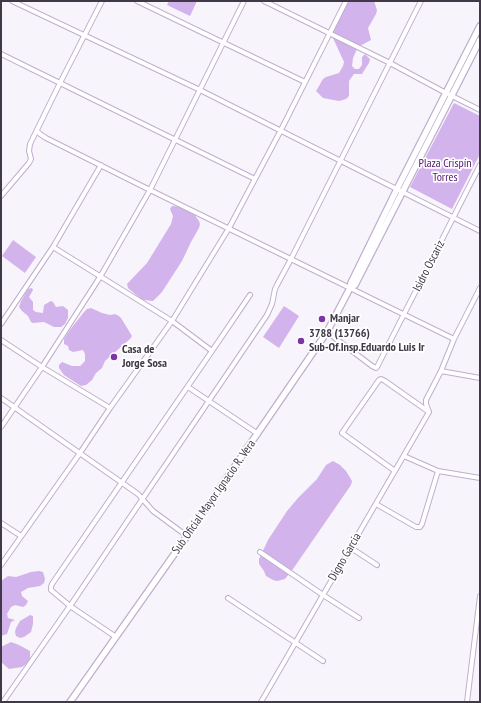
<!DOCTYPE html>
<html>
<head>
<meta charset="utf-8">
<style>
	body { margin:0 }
	#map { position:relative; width:481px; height:703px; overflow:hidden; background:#f8f4fb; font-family:"PT Sans Narrow",sans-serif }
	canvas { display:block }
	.frame { position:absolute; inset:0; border:2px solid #413947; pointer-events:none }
</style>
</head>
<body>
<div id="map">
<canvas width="481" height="703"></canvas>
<div class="frame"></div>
</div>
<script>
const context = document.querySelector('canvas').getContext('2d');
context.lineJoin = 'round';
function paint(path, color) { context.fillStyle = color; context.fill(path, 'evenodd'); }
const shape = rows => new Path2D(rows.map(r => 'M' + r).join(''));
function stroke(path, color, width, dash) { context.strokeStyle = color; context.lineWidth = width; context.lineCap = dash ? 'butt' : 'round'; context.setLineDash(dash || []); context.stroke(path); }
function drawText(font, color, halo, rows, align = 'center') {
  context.font = font + ' "PT Sans Narrow",sans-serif'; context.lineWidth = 3.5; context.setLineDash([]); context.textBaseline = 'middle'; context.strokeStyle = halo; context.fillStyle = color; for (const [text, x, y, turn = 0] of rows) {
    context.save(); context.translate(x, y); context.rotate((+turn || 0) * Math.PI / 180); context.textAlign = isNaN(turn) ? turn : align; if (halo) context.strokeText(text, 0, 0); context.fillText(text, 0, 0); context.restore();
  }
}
paint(shape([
	[169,1,197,1,190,16,167,5],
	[349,1,374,1,377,10,376,14,368,28,371,40,358,47,353,58,352,66,355,69,359,69,362,65,362,57,365,54,370,59,369,63,362,74,354,74,349,81,349,96,346,99,339,101,323,98,316,91,323,79,326,77,339,73,343,66,344,62,333,38,333,31,343,11],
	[454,103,480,116,480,154,452,209,410,187],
	[172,206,184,207,192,211,199,221,200,224,199,228,191,242,182,261,162,292,153,301,144,300,141,299,128,288,127,284,147,263,171,224,173,216,170,209],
	[13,240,36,257,25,273,2,256],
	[32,288,33,290,29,297,33,302,33,310,36,312,43,313,44,305,51,301,53,302,56,307,63,306,68,310,68,318,65,324,61,327,54,327,44,322,33,323,31,322,28,316,22,311,19,307,21,301,28,289],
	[284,306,299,316,279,348,263,337],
	[91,308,102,313,110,315,115,314,119,316,121,318,132,336,130,339,105,361,102,368,96,373,92,380,86,385,81,386,64,375,59,368,59,365,62,362,72,366,80,366,85,361,85,354,83,350,73,352,69,350,68,346,64,344,64,339,69,331,84,312,87,309],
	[333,461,340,465,346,471,352,481,351,485,293,569,285,579,277,581,273,580,266,576,264,571,259,564,259,559,268,540,287,511,298,498,317,479,326,465],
	[39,571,43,572,45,579,44,583,40,586,28,588,21,592,22,596,28,601,26,605,23,607,15,605,11,607,7,614,8,618,15,620,11,622,7,634,1,636,1,581,8,576,16,577,31,572],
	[30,615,33,616,33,624,31,632,24,637,20,638,16,636,15,632,16,628,20,621],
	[11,642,19,645,30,651,30,659,28,663,22,667,9,669,1,662,1,646,3,646]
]), '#d2b3ec');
const minor = shape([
	[12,1,200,90,480,231],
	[137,1,305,82],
	[264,1,390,63,446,93,480,110],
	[1,54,60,83,255,179],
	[37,131,40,134,46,138,150,190,454,339],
	[1,196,29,163,31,159,29,151,30,144,60,83,102,1],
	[53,247,172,321,212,351],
	[1,324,53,247,101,165],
	[327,332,372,366,376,368,377,367,480,165],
	[1,340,42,367,110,408],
	[441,371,480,378],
	[188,387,258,434],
	[1,398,138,494,153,511,187,536],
	[429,412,426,404,426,400,441,371,454,339,480,288],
	[1,427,42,367,100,277,150,190,244,1],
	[404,456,438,471,480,478],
	[395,471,342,433,379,380,381,379,385,381,429,412],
	[376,504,416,527,420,527,422,524,438,471],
	[1,523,21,536],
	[351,548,377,565],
	[260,552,323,595,359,618],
	[1,565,80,453,110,408,172,321,229,228,281,130,346,1],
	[228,598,323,661],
	[116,637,70,606,51,590,51,587,52,584,212,351,250,295],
	[3,702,70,606,267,315,272,304,275,289,277,285,291,259,421,1],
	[261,702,429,412],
	[467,702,480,596]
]);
const tertiary = shape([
	[350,288,355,285,480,40],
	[70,702,187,536,327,332,350,288,351,283,397,189,480,26]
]);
stroke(minor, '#bfaece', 6);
stroke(tertiary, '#bfaece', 8);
stroke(minor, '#fff', 4);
stroke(tertiary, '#fff', 5.5);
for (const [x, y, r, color] of [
	[322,319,4,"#7b35a8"],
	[301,341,4,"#7b35a8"],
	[114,357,4,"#7b35a8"]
]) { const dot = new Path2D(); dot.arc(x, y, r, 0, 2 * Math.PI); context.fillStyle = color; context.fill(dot); stroke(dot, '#fff', 1.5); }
drawText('12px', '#4f1671', '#fff', [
	["Plaza Crispín",445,164],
	["Torres",445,178]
]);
drawText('12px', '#413947', '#fff', [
	["Isidro Oscariz",429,266,-63],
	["Sub Oficial Mayor Ignacio R. Vera",214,497,-55],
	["Digno Garcia",345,557,-60]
]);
drawText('bold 12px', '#413947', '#fff', [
	["Manjar",330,319],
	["3788 (13766)",309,334],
	["Sub-Of.Insp.Eduardo Luis Ir",309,348],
	["Casa de",122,350],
	["Jorge Sosa",122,364]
], 'left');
</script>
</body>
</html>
